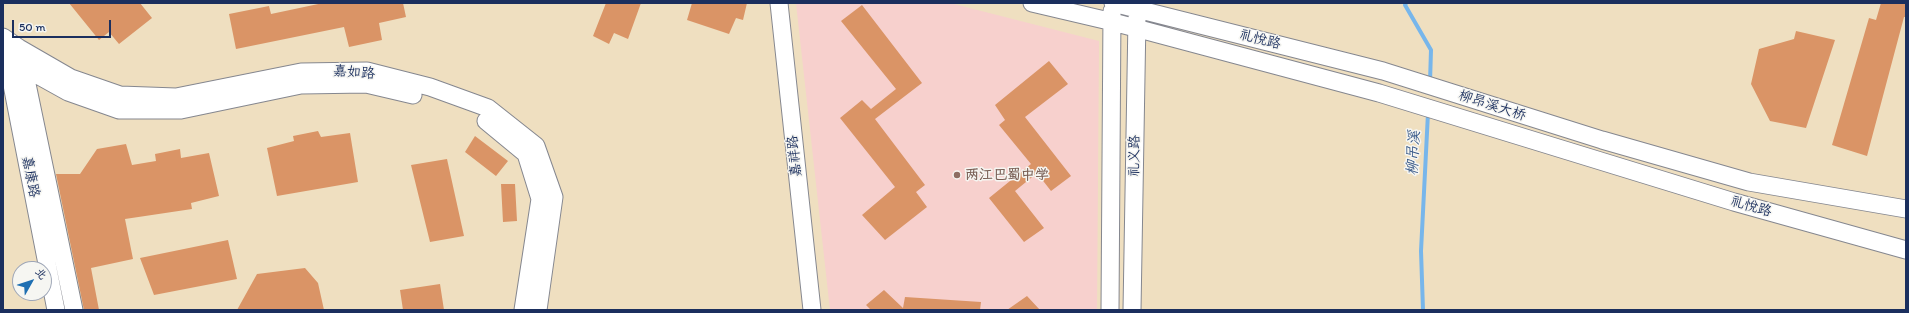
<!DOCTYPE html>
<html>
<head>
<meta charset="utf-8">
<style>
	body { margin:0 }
	#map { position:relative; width:1909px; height:313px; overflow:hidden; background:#efdfc0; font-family:Itim,"LXGW WenKai TC",sans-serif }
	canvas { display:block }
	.frame { position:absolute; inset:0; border:4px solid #1b2f5e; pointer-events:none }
	.north { position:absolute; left:12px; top:261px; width:40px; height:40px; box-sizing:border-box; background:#f6f6f2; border:1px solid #9ea6b7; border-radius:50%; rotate:51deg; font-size:11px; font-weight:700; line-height:16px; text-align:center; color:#1b2f5e }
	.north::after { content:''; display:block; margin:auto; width:14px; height:18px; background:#1f6fb2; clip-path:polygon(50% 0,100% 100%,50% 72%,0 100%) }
	.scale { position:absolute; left:12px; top:20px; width:99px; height:18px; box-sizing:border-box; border:2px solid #1b2f5e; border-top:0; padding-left:5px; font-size:12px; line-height:14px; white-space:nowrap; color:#1b2f5e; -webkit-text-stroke:3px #f6f6f2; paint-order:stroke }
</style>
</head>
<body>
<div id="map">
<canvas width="1909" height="313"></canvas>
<div class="frame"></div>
<div class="north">北</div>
<div class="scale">50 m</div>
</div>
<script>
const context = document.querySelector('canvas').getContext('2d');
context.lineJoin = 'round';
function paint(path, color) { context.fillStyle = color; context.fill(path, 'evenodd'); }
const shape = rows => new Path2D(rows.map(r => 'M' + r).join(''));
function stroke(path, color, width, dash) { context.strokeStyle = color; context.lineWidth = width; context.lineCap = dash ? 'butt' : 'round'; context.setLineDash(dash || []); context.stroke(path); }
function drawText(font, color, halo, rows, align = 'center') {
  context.font = font + ' Itim,"LXGW WenKai TC",sans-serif'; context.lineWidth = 3; context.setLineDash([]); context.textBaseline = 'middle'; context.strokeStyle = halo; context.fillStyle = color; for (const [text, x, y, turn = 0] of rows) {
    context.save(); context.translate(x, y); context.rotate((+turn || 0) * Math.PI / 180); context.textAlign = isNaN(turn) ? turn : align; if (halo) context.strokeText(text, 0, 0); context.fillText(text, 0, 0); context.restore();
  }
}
paint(shape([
	[796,3,950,3,1099,41,1097,310,830,310]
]), '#f7d0cd');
stroke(shape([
	[1406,3,1405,5,1431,50,1430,82],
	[1423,310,1421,251,1428,113]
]), '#77b6eb', 4);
paint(shape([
	[69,3,140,3,152,18,119,44,109,32,99,40],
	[323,3,403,3,406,17,379,23,382,40,349,47,344,27,236,49,229,14,269,6,271,14],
	[606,3,641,3,628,39,614,33,609,44,593,36],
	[692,3,747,3,743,20,736,18,729,34,687,20],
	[1881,3,1906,3,1906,17,1904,17,1867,156,1832,145,1869,18,1876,20],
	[862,5,922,83,875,119,925,185,916,192,927,207,885,240,862,215,895,187,840,118,862,100,871,109,896,89,841,21],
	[1796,31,1835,40,1806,128,1770,121,1751,84,1759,49,1794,39],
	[1049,61,1068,84,1025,117,1071,176,1051,191,1037,173,1015,191,1044,228,1024,242,989,198,1031,164,999,125,1005,120,995,105],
	[318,131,321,137,350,133,358,182,277,196,267,148,294,141,293,136],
	[475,136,508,161,496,176,465,152],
	[126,144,132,165,156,161,155,154,180,149,181,158,209,153,219,196,191,203,192,209,125,219,133,259,91,268,99,310,84,310,56,174,80,174,97,149],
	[447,159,464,236,430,242,411,165],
	[501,184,515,184,517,221,503,222],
	[228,240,237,279,154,295,140,258],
	[305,268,318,283,324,310,237,310,257,274],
	[440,284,444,310,403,310,400,290],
	[884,290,903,308,905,297,981,302,980,310,871,310,866,305],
	[1027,296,1040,310,1007,310]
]), '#da9466');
const secondary = shape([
	[779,3,812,310],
	[1032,3,1113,22,1379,93,1734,202,1906,250],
	[1113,3,1383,71,1602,140,1749,182,1906,209],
	[3,37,19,48,71,78,120,95,176,97,301,72,367,71,430,87,488,108,536,146,554,197,538,310],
	[5,49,56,310],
	[3,52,23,67,68,92,119,110,181,110,301,85,366,84,413,95],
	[22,60,74,310],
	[486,121,526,154,540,199,523,310],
	[1110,310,1112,11],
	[1132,310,1137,18]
]);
stroke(secondary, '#85878f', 19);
stroke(secondary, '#fff', 17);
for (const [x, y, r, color] of [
	[957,175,4,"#8d6e63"]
]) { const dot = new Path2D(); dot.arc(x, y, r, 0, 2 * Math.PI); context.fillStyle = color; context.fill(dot); stroke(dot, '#f6f6f2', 1.5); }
drawText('14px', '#1b2f5e', '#f6f6f2', [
	["礼悦路",1260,40,14],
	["嘉如路",354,73,4],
	["柳昂溪大桥",1492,106,18],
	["嘉祥路",795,156,-96],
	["礼义路",1135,156,-89],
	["嘉康路",30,177,79],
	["礼悦路",1751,207,16]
]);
drawText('bold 14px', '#785e54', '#f6f6f2', [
	["两江巴蜀中学",965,175]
], 'left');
drawText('italic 15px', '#375888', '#f6f6f2', [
	["柳吊溪",1414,153,-87]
]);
</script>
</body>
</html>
